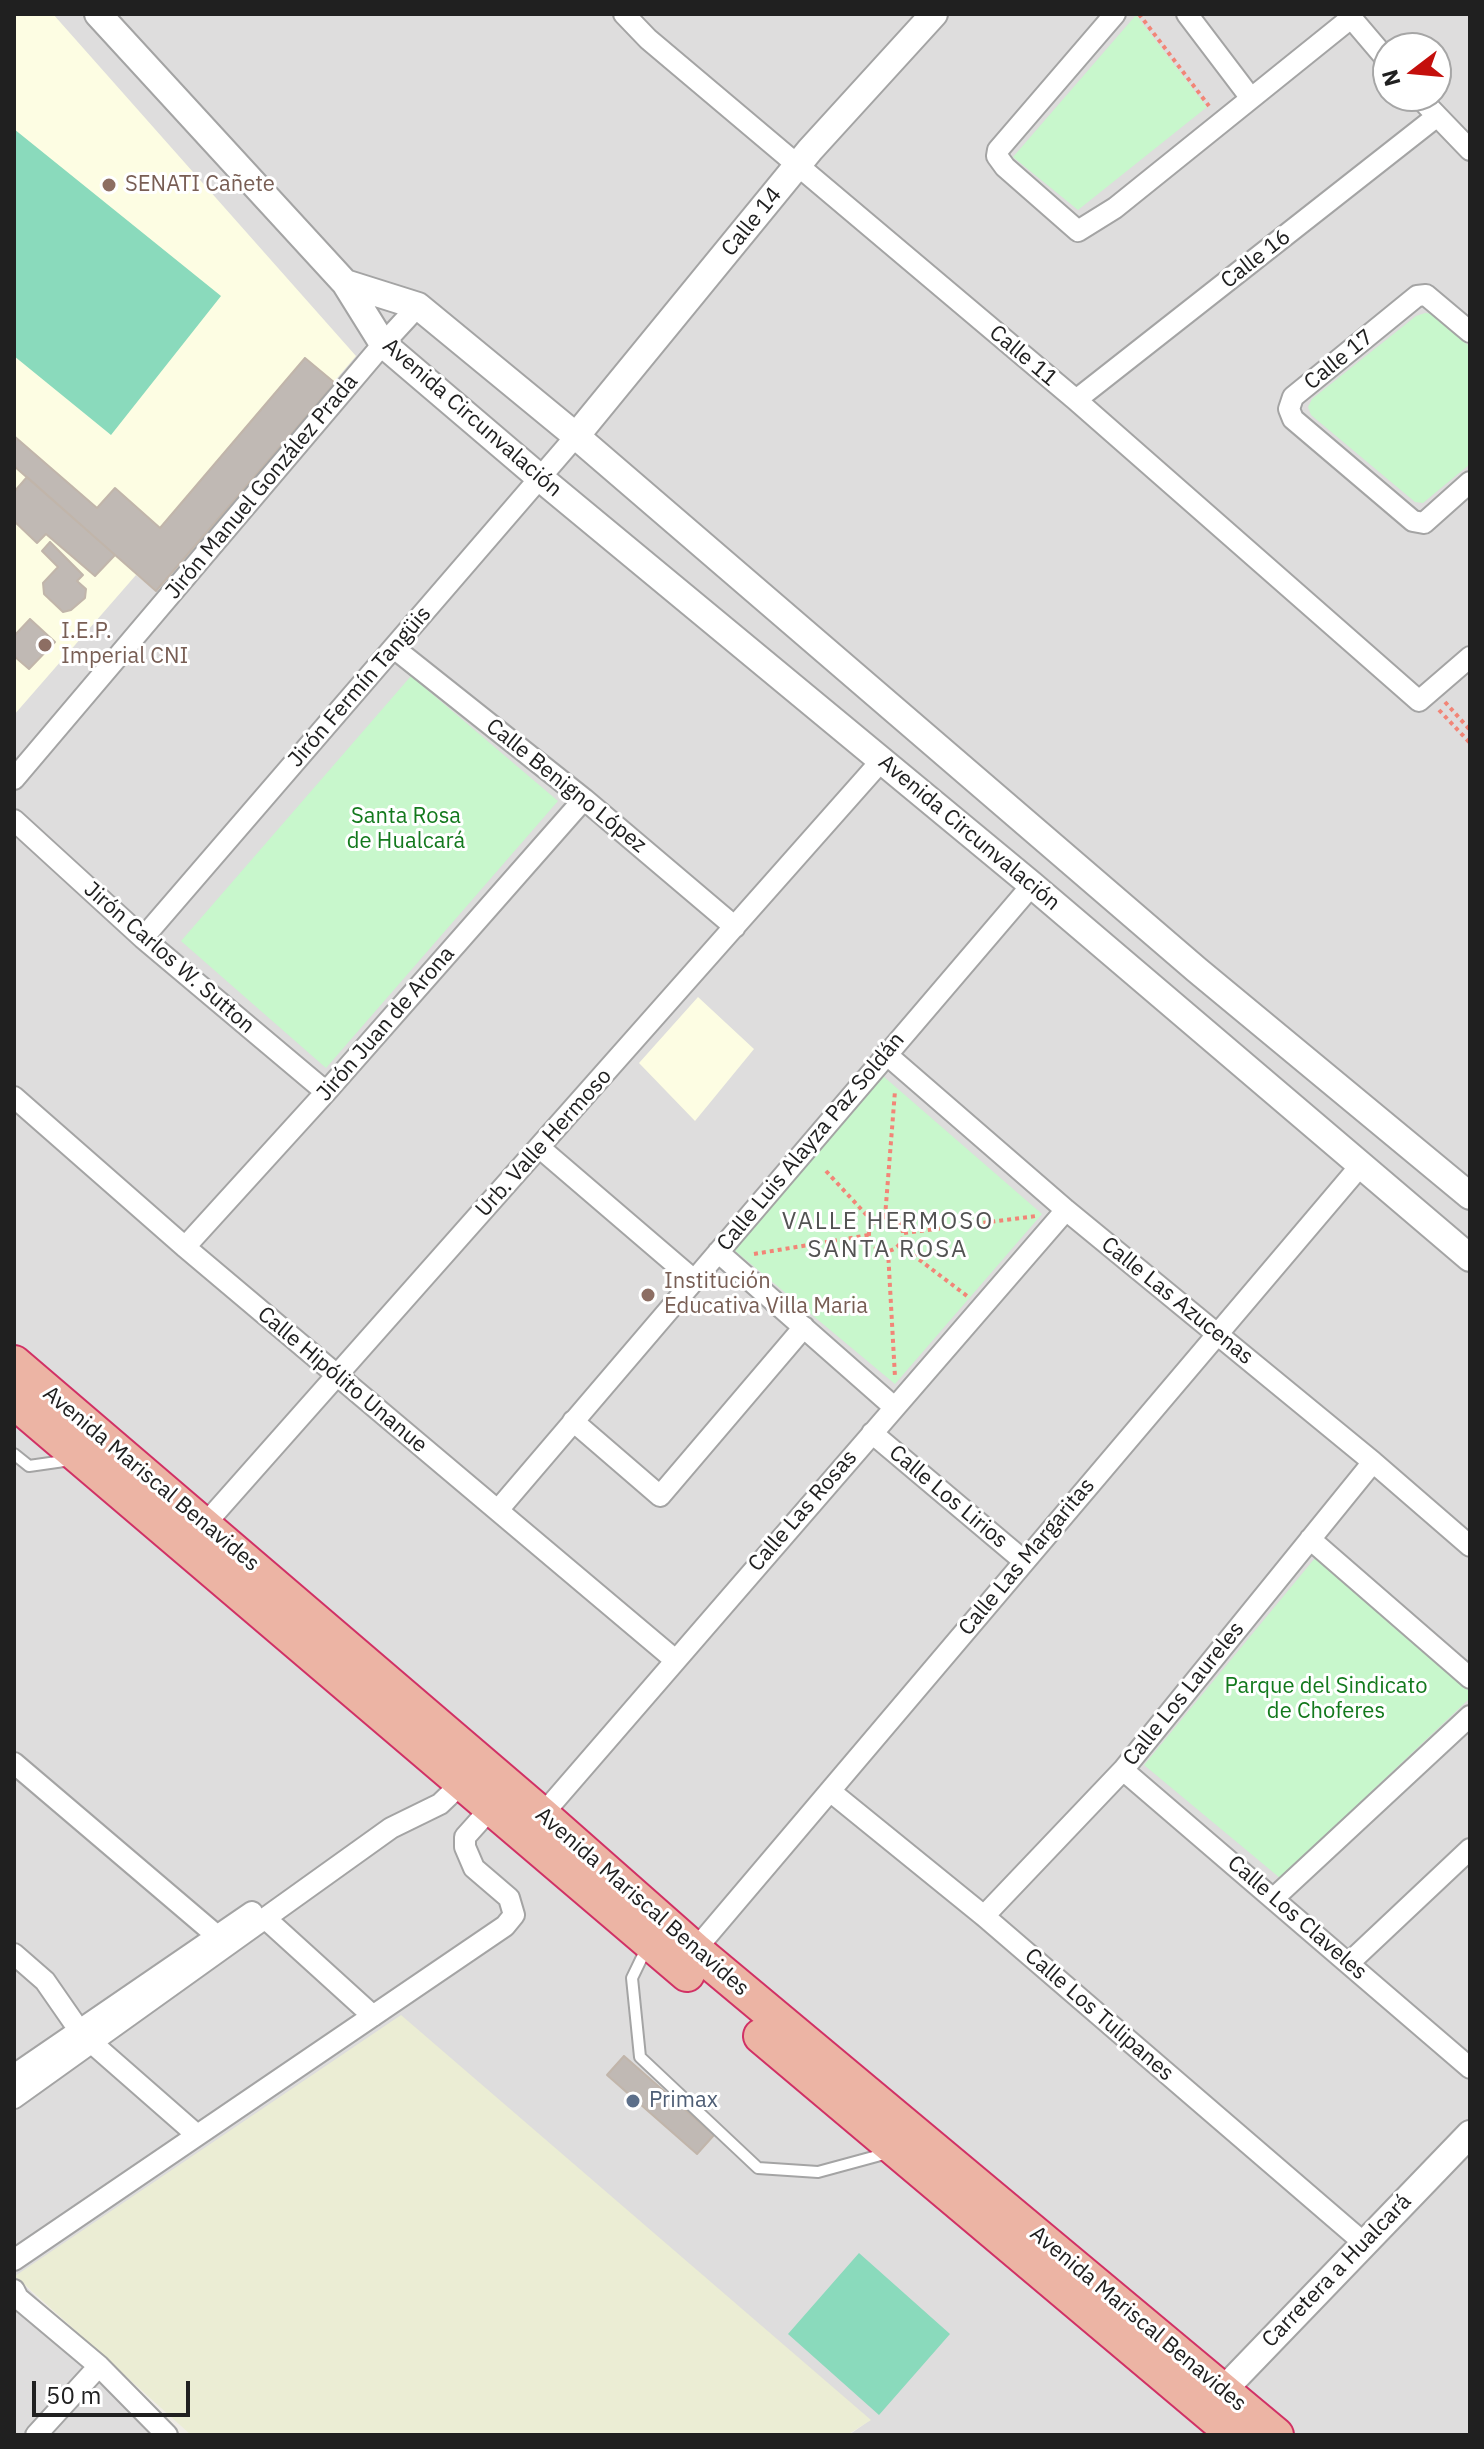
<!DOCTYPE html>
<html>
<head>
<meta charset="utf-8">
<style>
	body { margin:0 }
	#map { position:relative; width:1484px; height:2449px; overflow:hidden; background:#f0ede7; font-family:"IBM Plex Sans",sans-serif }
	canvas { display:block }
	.frame { position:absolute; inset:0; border:16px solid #202020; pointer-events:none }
	.north { position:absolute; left:1372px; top:32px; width:80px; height:80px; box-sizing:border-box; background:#fff; border:2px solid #a6a6a6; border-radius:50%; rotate:254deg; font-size:22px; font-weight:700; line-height:32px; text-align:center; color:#202020 }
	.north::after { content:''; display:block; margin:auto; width:28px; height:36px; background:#c40f0c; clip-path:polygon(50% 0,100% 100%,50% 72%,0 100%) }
	.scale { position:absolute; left:32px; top:2381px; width:158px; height:36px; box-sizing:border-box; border:4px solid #202020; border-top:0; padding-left:10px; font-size:24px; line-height:28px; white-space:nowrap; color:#202020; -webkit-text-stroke:6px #fff; paint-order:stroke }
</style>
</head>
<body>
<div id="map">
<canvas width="1484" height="2449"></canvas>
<div class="frame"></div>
<div class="north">N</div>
<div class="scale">50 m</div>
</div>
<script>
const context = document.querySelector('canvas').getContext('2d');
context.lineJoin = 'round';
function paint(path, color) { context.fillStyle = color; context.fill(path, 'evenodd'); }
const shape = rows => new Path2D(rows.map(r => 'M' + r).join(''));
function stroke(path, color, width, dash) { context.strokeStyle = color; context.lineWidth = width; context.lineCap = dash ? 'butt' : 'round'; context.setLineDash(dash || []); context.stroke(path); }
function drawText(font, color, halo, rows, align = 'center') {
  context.font = font + ' "IBM Plex Sans",sans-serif'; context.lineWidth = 6; context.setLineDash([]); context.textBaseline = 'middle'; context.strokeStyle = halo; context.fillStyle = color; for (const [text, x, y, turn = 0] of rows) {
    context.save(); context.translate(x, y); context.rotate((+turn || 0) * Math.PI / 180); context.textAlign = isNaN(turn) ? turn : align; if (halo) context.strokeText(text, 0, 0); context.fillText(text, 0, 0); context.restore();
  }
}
paint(shape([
	[14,14,1470,14,1470,2435,849,2435,870,2420,15,2276,178,2435,14,2435],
	[1388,48,1436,48,1436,96,1388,96]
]), '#dedddd');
paint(shape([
	[14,14,53,14,356,356,156,591,136,575,14,715],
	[698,997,754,1049,695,1121,639,1063]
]), '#fdfde3');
paint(shape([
	[401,2015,871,2420,847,2435,191,2435,15,2276]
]), '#ebedd4');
paint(shape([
	[1136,15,1207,107,1078,210,1013,157],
	[1425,313,1434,314,1470,347,1470,464,1423,503,1415,502,1311,415,1308,407,1312,399,1416,316],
	[411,676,558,801,326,1068,181,941],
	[883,1076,1042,1214,895,1384,734,1250],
	[1315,1558,1470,1692,1470,1698,1280,1878,1144,1765]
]), '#c8f7cc');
paint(shape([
	[14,129,221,296,111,435,14,356],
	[859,2253,950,2334,879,2415,788,2334]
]), '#8adabc');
const building = shape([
	[305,358,335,383,156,591,14,466,14,436,97,508,115,488,160,528,305,358],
	[27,477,115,555,95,576,46,534,37,543,14,521,14,492,27,477],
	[50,542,83,575,77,581,86,589,85,598,71,610,63,612,44,594,43,583,58,567,42,551,50,542],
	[30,619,55,642,29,669,14,656,14,636,30,619],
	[624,2056,714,2135,697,2154,607,2075,624,2056]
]);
paint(building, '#c0b9b4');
stroke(building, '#c1b5aa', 2);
const service = shape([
	[14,1454,29,1466,71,1460],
	[647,1947,632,1978,640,2057,758,2168,818,2172,888,2153]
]);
const minor = shape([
	[624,14,648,39,1076,400,1419,701,1470,657],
	[1115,14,998,150,997,156,1005,167,1078,231,1115,208,1351,18],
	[1187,14,1250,97],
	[1348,14,1388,61],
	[1418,96,1470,150],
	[1470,332,1426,295,1417,296,1293,397,1289,409,1293,419,1413,521,1424,523,1470,482],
	[1076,400,1436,117],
	[394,648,584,799,735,927],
	[14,779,383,344,418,306],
	[14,820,143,938,326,1092],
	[143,938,576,436],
	[886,1054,1066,1210,1373,1462,1470,1546],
	[14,1097,185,1247,674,1659],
	[540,1148,694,1280],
	[185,1247,326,1092,584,799],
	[718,1252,894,1407],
	[573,1421,660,1496,804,1327],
	[872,1433,1024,1561],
	[498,1510,1032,885],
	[198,1532,882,760],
	[1310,1539,1470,1678],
	[14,1763,216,1935],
	[1123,1770,1470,2068],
	[830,1791,984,1916,1364,2243],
	[542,1815,1066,1210],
	[1274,1898,1470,1716],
	[984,1916,1123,1770,1373,1462],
	[265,1918,373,2016],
	[695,1950,1361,1165],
	[14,1954,45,1981,79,2030],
	[1350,1962,1470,1849],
	[92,2043,197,2135],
	[14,2075,252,1912],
	[14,2098,391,1828,440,1804,462,1783],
	[14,2260,505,1926,514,1915,509,1898,474,1868,465,1847,465,1837,491,1808],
	[14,2290,18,2298,99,2366,167,2435],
	[36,2435,99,2366]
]);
const tertiary = shape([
	[98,14,345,283,383,344,539,477,1032,885,1470,1258],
	[345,283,418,306,576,436,1197,970,1470,1196],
	[576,436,810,150,934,14],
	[1210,2404,1470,2134]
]);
const trunk = shape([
	[14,1363,542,1815,695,1950,1276,2435],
	[14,1401,687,1974],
	[761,2036,1235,2435]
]);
stroke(service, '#a4a4a4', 14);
stroke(minor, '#a4a4a4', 24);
stroke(tertiary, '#a4a4a4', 30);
stroke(trunk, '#d13165', 38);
stroke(shape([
	[1139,14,1209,106],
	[1445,702,1470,730],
	[1439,710,1470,743],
	[826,1171,873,1222],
	'869 1234a17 17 0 1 1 34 0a17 17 0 1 1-34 0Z',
	[885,1217,895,1091],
	[904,1233,1036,1216],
	[900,1245,967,1296],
	[888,1251,895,1377],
	[754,1254,869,1235]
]), '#f28577', 4, [4, 4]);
stroke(service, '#fff', 10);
stroke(minor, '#fff', 20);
stroke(tertiary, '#fff', 26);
stroke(trunk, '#ecb4a4', 34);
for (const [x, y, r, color] of [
	[109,185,8,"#8d6e63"],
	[45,645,8,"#8d6e63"],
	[648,1295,8,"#8d6e63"],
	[633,2101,8,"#5c6f8a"]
]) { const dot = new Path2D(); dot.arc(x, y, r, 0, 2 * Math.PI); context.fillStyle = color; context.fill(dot); stroke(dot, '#fff', 3); }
drawText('22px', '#785e54', '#fff', [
	["SENATI Cañete",125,185],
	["I.E.P.",61,632],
	["Imperial CNI",61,657],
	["Institución",664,1282],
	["Educativa Villa Maria",664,1307]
], 'left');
drawText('22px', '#202020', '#fff', [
	["Calle 14",752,222,-51],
	["Calle 16",1256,259,-38],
	["Calle 11",1023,356,40],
	["Calle 17",1339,360,-39],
	["Avenida Circunvalación",472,418,41],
	["Jirón Manuel González Prada",262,487,-50],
	["Jirón Fermín Tangüis",360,687,-49],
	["Calle Benigno López",566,786,39],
	["Avenida Circunvalación",969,833,40],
	["Jirón Carlos W. Sutton",169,958,41],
	["Jirón Juan de Arona",386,1024,-49],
	["Calle Luis Alayza Paz Soldán",811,1142,-50],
	["Urb. Valle Hermoso",544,1143,-48],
	["Calle Las Azucenas",1177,1301,39],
	["Calle Hipólito Unanue",342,1380,40],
	["Avenida Mariscal Benavides",151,1479,40],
	["Calle Los Lirios",948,1497,40],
	["Calle Las Rosas",803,1511,-49],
	["Calle Las Margaritas",1027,1557,-50],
	["Calle Los Laureles",1184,1694,-51],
	["Avenida Mariscal Benavides",642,1902,41],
	["Calle Los Claveles",1297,1918,41],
	["Calle Los Tulipanes",1099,2015,41],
	["Carretera a Hualcará",1337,2271,-46],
	["Avenida Mariscal Benavides",1138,2319,40]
]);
drawText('22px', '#13791d', '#fff', [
	["Santa Rosa",406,817],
	["de Hualcará",406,842],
	["Parque del Sindicato",1326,1687],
	["de Choferes",1326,1712]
]);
drawText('22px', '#4e5e75', '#fff', [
	["Primax",649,2101]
], 'left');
context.letterSpacing = '2px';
drawText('24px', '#535353', '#fff', [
	["VALLE HERMOSO",888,1222],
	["SANTA ROSA",888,1250]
]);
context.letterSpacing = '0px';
</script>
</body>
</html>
